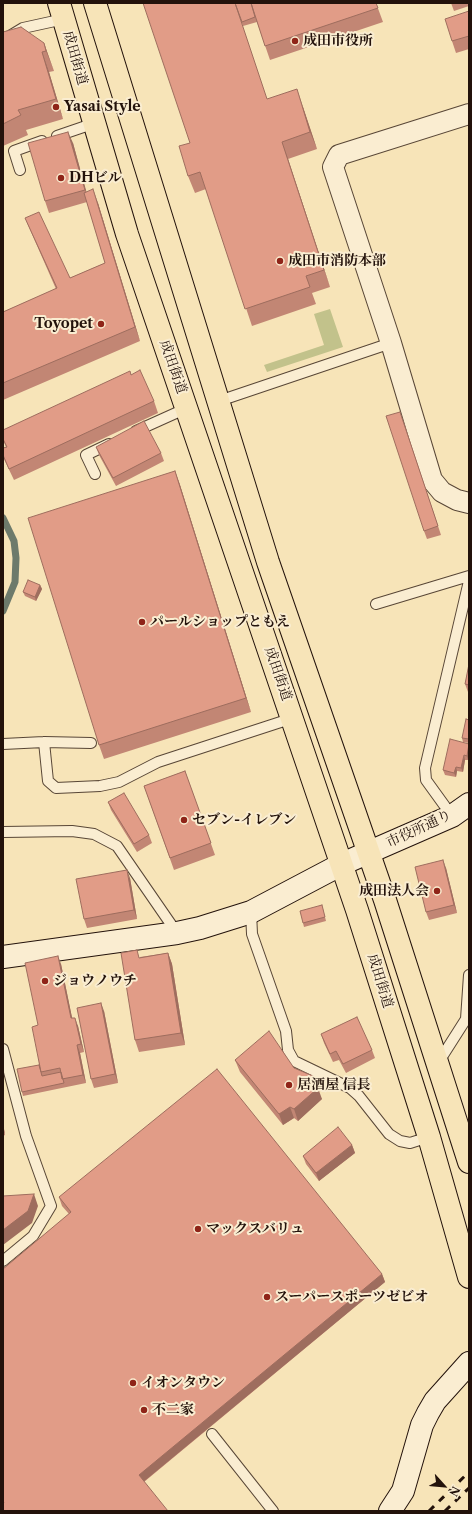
<!DOCTYPE html>
<html>
<head>
<meta charset="utf-8">
<style>
	body { margin:0 }
	#map { position:relative; width:472px; height:1514px; overflow:hidden; background:#f7e4b8; font-family:"Libre Caslon Text",serif }
	canvas { display:block }
	.frame { position:absolute; inset:0; border:4px solid #23120b; pointer-events:none }
	.north { position:absolute; left:424px; top:1466px; width:40px; height:40px; -webkit-text-stroke:3px #faedd1; paint-order:stroke; rotate:117deg; font-size:11px; font-weight:700; line-height:16px; text-align:center; color:#23120b }
	.north::after { content:''; display:block; margin:auto; width:14px; height:18px; background:#23120b; clip-path:polygon(50% 0,100% 100%,50% 72%,0 100%) }
</style>
</head>
<body>
<div id="map">
<canvas width="472" height="1514"></canvas>
<div class="frame"></div>
<div class="north">N</div>
</div>
<script>
const context = document.querySelector('canvas').getContext('2d');
context.lineJoin = 'round';
function paint(path, color) { context.fillStyle = color; context.fill(path, 'evenodd'); }
const shape = rows => new Path2D(rows.map(r => 'M' + r).join(''));
function stroke(path, color, width, dash) { context.strokeStyle = color; context.lineWidth = width; context.lineCap = dash ? 'butt' : 'round'; context.setLineDash(dash || []); context.stroke(path); }
function drawText(font, color, halo, rows, align = 'center') {
  context.font = font + ' "Libre Caslon Text","Noto Serif JP",serif'; context.lineWidth = 4; context.setLineDash([]); context.textBaseline = 'middle'; context.strokeStyle = halo; context.fillStyle = color; for (const [text, x, y, turn = 0] of rows) {
    context.save(); context.translate(x, y); context.rotate((+turn || 0) * Math.PI / 180); context.textAlign = isNaN(turn) ? turn : align; if (halo) context.strokeText(text, 0, 0); context.fillText(text, 0, 0); context.restore();
  }
}
paint(shape([
	[330,309,343,347,267,372,264,365,324,345,314,314]
]), '#c2c28b');
stroke(shape([
	[3,518,14,541,16,558,15,582,3,611]
]), '#6d7a6b', 7);
const lane = shape([
	[3,40,23,28,64,19],
	[57,136,95,123],
	[20,170,14,151,42,141],
	[219,401,391,343],
	[136,431,187,408],
	[95,474,86,455,109,444],
	[376,604,469,576],
	[44,742,48,781,56,788,100,786,119,782,158,762,293,718],
	[3,744,44,742,91,743],
	[452,816,426,780,425,768,469,581],
	[3,832,72,831,94,834,117,846,177,933],
	[251,912,252,934,286,1031,288,1050,294,1061,350,1088,359,1096,389,1134,400,1141,410,1143,429,1137],
	[3,1049,26,1136,51,1206,33,1236,3,1261],
	[438,1063,466,1019,469,975],
	[212,1434,273,1511]
]);
const street = shape([
	[469,114,339,155,333,167,391,343,432,480,442,492,457,500,469,503]
]);
const secondary = shape([
	[3,957,177,933,200,928,251,912,342,864,452,816,469,804],
	[390,1511,403,1491,422,1425,428,1413,435,1401,469,1363]
]);
const highway = shape([
	[59,3,127,234,357,910,429,1137,469,1277],
	[95,3,268,562,385,900,469,1162]
]);
stroke(lane, '#584636', 12);
stroke(street, '#584636', 22);
stroke(secondary, '#23120b', 24);
stroke(highway, '#23120b', 24);
stroke(lane, '#faedd1', 10);
stroke(street, '#faedd1', 20);
stroke(secondary, '#faedd1', 22);
stroke(highway, '#f7e4b8', 22);
stroke(shape([
	[429,1511,469,1472],
	[445,1511,469,1488]
]), '#23120b', 3, [7, 7]);
paint(shape([
	[235,3,376,3,383,22,270,60,257,22,243,26],
	[451,3,469,3,469,6,454,11],
	[469,11,469,49,456,53,452,41],
	[3,32,44,43,54,71,49,72,63,119,26,130,28,135,3,146],
	[267,99,303,107,317,149,288,159,330,287,312,293,316,304,252,326,206,189,195,193,188,176,190,143],
	[73,143,86,192,98,203,140,341,3,400,3,312,56,289,31,232,25,218,70,278,105,263,87,202,49,213,45,201],
	[131,375,154,401,158,413,14,480,3,457,3,448,6,447,3,440,3,430],
	[403,420,441,535,427,539,424,531],
	[96,447,161,453,164,461,116,486,99,455],
	[175,471,180,485,251,712,104,759,99,745],
	[40,585,42,589,36,601,25,596,23,592],
	[469,664,469,693,468,692,465,684],
	[469,720,469,743,463,742,462,738],
	[469,744,468,760,465,760,463,772,457,771,456,777,445,775,443,770],
	[185,771,215,855,174,870,144,786],
	[108,802,149,835,152,843,137,852,111,810],
	[446,868,457,913,429,920,426,912],
	[130,878,137,919,87,928,84,919],
	[323,909,326,921,304,927,303,923],
	[168,953,172,964,185,1045,139,1052,135,1040,140,957],
	[61,964,72,1018,78,1026,84,1052,80,1053,86,1083,23,1096,22,1092,39,1065,38,1025],
	[104,1011,118,1083,94,1088,91,1079],
	[321,1034,372,1050,375,1058,346,1073,339,1060,333,1062,324,1043],
	[235,1060,294,1068,322,1099,298,1121,294,1118,283,1125,240,1072],
	[3,1123,5,1135,3,1136],
	[352,1145,355,1153,319,1181,306,1164,303,1156],
	[59,1197,382,1274,385,1282,144,1482,3,1511,3,1269,69,1214,62,1206]
]), '#c28674');
paint(shape([
	[44,43,51,63,54,71,46,51],
	[42,52,49,72,63,119,56,99],
	[297,89,317,149,310,132],
	[68,132,73,143,89,201,85,190],
	[282,142,288,159,330,287,324,270],
	[93,189,98,203,140,341,135,327],
	[175,471,180,485,251,712,246,698],
	[40,585,42,589,36,601,35,597],
	[469,746,469,758,468,760,467,756],
	[464,755,465,760,463,772,461,768],
	[456,767,457,771,456,777,454,773],
	[443,860,446,868,457,913,454,905],
	[127,870,130,878,137,919,134,910],
	[168,953,172,964,185,1045,181,1033],
	[58,956,61,964,74,1027,71,1018],
	[101,1003,104,1011,118,1083,115,1074],
	[75,1018,78,1026,84,1052,81,1044],
	[77,1045,80,1053,86,1083,83,1075],
	[318,1088,322,1099,298,1121,294,1109],
	[290,1107,294,1118,283,1125,279,1114],
	[3,1123,5,1135,3,1129],
	[352,1145,355,1153,319,1181,316,1173],
	[34,1194,38,1206,32,1223,3,1245,3,1230],
	[382,1274,385,1282,142,1483,139,1475]
]), '#9e6d5e');
const building = shape([
	[143,3,235,3,267,99,297,89,310,132,282,142,324,270,306,276,310,287,245,309,200,172,188,176,179,146,190,143,143,3],
	[235,3,251,3,255,17,242,22,235,3],
	[251,3,376,3,378,8,265,46,251,3],
	[469,11,469,36,452,41,445,19,469,11],
	[21,27,44,43,46,51,42,52,56,99,18,110,21,115,3,124,3,32,21,27],
	[68,132,85,190,45,201,28,143,68,132],
	[93,189,135,327,3,383,3,312,57,288,25,218,39,212,70,278,105,263,84,193,93,189],
	[140,370,154,401,9,469,3,455,3,448,7,447,3,439,3,430,130,371,131,375,140,370],
	[400,412,438,526,424,531,386,416,400,412],
	[144,421,161,453,113,478,96,447,144,421],
	[175,471,246,698,99,745,28,518,175,471],
	[28,580,40,585,35,597,23,592,28,580],
	[469,664,469,685,465,684,469,664],
	[466,719,469,720,469,739,462,738,466,719],
	[450,739,469,744,467,756,464,755,461,768,456,767,454,773,443,770,450,739],
	[185,771,211,843,170,858,144,786,185,771],
	[124,793,149,835,134,844,108,802,124,793],
	[443,860,454,905,426,912,415,867,443,860],
	[127,870,134,910,84,919,76,879,127,870],
	[322,905,325,917,303,923,300,911,322,905],
	[137,950,139,958,168,953,181,1033,135,1040,121,953,137,950],
	[58,956,71,1018,75,1018,81,1044,77,1045,83,1075,62,1079,60,1068,41,1072,32,1027,38,1025,25,963,58,956],
	[101,1003,115,1074,91,1079,77,1008,101,1003],
	[357,1017,372,1050,343,1064,336,1051,330,1054,321,1034,357,1017],
	[269,1031,294,1068,313,1076,318,1088,294,1109,290,1107,279,1114,235,1060,269,1031],
	[39,1065,42,1076,61,1072,64,1083,22,1092,17,1069,39,1065],
	[217,1069,382,1274,139,1475,168,1511,3,1511,3,1504,4,1503,3,1501,3,1269,71,1212,59,1197,217,1069],
	[338,1127,352,1145,316,1173,303,1156,338,1127],
	[34,1194,28,1211,3,1230,3,1196,34,1194]
]);
paint(building, '#e19c87');
stroke(building, '#9e6d5e', 1);
for (const [x, y, r, color] of [
	[295,41,4,"#8f2418"],
	[56,107,4,"#8f2418"],
	[61,178,4,"#8f2418"],
	[280,261,4,"#8f2418"],
	[101,324,4,"#8f2418"],
	[142,622,4,"#8f2418"],
	[184,820,4,"#8f2418"],
	[437,891,4,"#8f2418"],
	[45,981,4,"#8f2418"],
	[289,1085,4,"#8f2418"],
	[198,1229,4,"#8f2418"],
	[267,1297,4,"#8f2418"],
	[133,1383,4,"#8f2418"],
	[144,1410,4,"#8f2418"]
]) { const dot = new Path2D(); dot.arc(x, y, r, 0, 2 * Math.PI); context.fillStyle = color; context.fill(dot); stroke(dot, '#faedd1', 1.5); }
drawText('bold 14px', '#23120b', '#faedd1', [
	["成田市役所",303,41],
	["Yasai Style",64,107],
	["DHビル",69,178],
	["成田市消防本部",288,261],
	["Toyopet",93,324,"right"],
	["パールショップともえ",150,622],
	["セブン-イレブン",192,820],
	["成田法人会",429,891,"right"],
	["ジョウノウチ",53,981],
	["居酒屋 信長",297,1085],
	["マックスバリュ",206,1229],
	["スーパースポーツゼビオ",275,1297],
	["イオンタウン",141,1383],
	["不二家",152,1410]
], 'left');
drawText('14px', '#23120b', '#faedd1', [
	["成田街道",75,58,74],
	["成田街道",173,367,71],
	["成田街道",278,674,71],
	["市役所通り",419,829,-25],
	["成田街道",380,981,73]
]);
</script>
</body>
</html>
